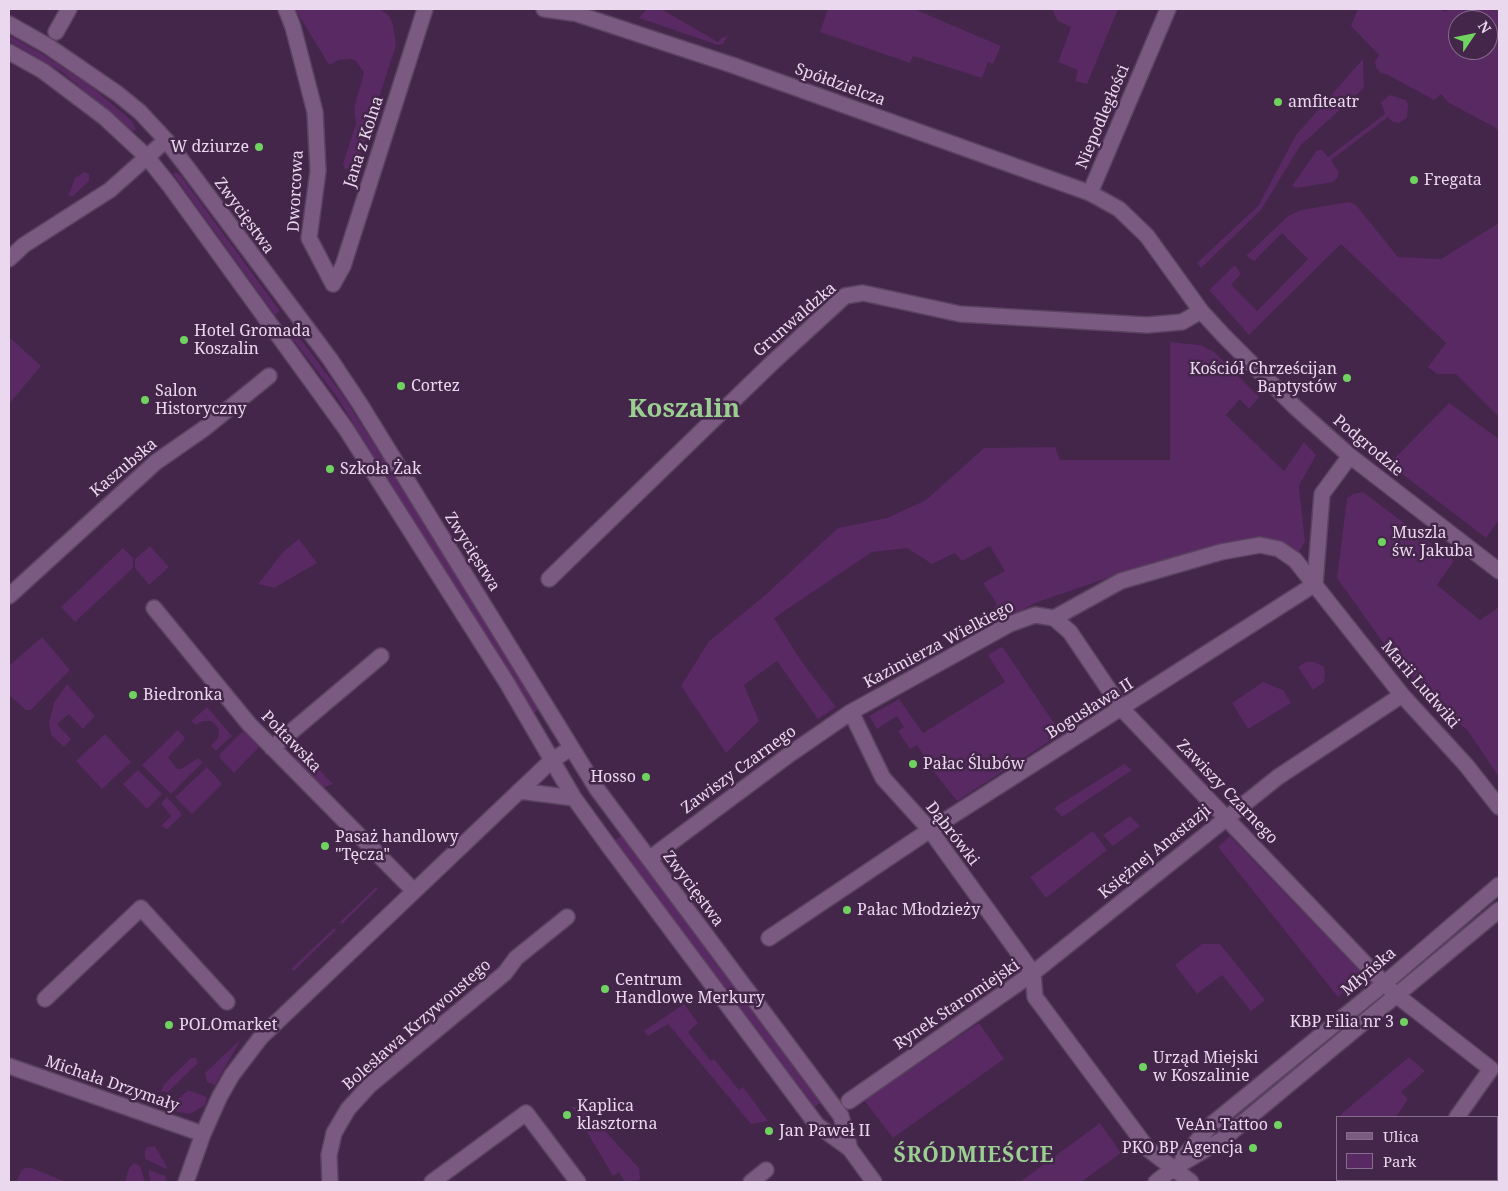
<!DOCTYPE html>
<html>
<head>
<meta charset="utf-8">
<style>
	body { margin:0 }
	#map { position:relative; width:1508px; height:1191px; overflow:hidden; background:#432649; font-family:"Noto Serif",serif }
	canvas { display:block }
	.frame { position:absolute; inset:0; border:10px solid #ead8ee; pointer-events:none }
	.legend { position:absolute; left:1336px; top:1116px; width:162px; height:65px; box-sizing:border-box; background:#432649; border:1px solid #866d8b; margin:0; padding:6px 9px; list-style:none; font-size:15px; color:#ead8ee }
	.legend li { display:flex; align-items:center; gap:10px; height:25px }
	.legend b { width:25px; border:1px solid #866d8b }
	.north { position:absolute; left:1448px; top:10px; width:50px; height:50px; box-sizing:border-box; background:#432649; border:1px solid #866d8b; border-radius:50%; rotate:56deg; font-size:14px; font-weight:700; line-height:20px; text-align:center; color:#ead8ee }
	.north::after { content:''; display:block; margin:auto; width:18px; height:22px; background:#70d35f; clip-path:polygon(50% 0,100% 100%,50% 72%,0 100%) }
</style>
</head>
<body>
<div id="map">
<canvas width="1508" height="1191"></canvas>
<div class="frame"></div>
<ul class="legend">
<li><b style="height:6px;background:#7a5a80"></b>Ulica</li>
<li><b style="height:14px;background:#582962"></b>Park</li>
</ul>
<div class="north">N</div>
</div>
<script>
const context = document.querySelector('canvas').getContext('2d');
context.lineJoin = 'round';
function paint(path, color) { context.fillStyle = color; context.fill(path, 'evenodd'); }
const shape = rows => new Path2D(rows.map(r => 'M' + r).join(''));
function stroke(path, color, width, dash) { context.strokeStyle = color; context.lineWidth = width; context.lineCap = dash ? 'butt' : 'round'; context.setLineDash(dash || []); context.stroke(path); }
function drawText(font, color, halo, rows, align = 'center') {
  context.font = font + ' "Noto Serif",serif'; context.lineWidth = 5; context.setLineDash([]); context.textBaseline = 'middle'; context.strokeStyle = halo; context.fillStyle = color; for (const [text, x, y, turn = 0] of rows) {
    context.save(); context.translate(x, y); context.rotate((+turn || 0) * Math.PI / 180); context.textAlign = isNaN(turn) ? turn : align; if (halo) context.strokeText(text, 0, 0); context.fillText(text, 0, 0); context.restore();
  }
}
paint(shape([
	[295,9,380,9,389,16,393,24,396,45,356,169,351,167,345,170,343,164,356,124,354,108,364,73,356,61,351,59,339,60,329,65],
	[647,9,661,9,718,42,721,38,728,36,723,44,718,45,639,18],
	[828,9,914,9,1001,46,993,64,988,62,982,78,913,56,910,63,820,32],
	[1052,9,1118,9,1087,84,1075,81,1078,70,1058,62,1071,27,1058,21],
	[1358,9,1439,9,1446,12,1448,9,1499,9,1499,133,1496,128,1449,103,1441,94,1434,100,1386,74,1381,73,1376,68,1375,61,1379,55,1351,26],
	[1458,20,1488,20,1488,50,1458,50],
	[9,35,44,55,88,84,131,120,136,130,133,131,62,72,9,41],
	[1363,59,1364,88,1300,146,1261,210,1201,268,1197,263,1258,206,1296,135],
	[1390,95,1406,100,1408,104,1407,118,1399,123,1393,122,1388,117,1331,160,1338,171,1338,177,1333,182,1297,188,1292,186,1317,150,1322,150,1328,157,1385,114,1381,102],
	[84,172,89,174,89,181,73,196,68,196,75,178],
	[176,172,181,176,280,311,275,315,173,174],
	[1349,202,1356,205,1398,257,1441,259,1499,223,1499,417,1456,374,1437,374,1428,367,1446,343,1341,244,1249,335,1209,290,1235,265,1241,274,1231,285,1257,311,1308,259,1282,233,1254,261,1246,256,1288,216,1301,210],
	[290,325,342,394,413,505,539,710,533,713,337,397,285,329],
	[9,337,41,366,9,404],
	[1170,342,1200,345,1214,352,1259,397,1249,409,1240,399,1226,415,1284,471,1304,442,1316,455,1299,486,1305,542,1299,552,1270,538,1151,563,1035,603,975,635,968,627,990,614,997,604,983,583,1005,571,990,546,962,561,955,553,932,564,907,548,872,552,774,618,802,662,836,707,818,719,777,661,744,685,759,721,726,753,681,686,709,641,762,598,838,528,887,518,926,500,984,448,1055,447,1060,460,1170,460],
	[1449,403,1499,439,1499,520,1486,538,1389,464],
	[1363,492,1454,561,1437,585,1480,620,1499,607,1499,777,1468,731,1444,710,1389,651,1337,578,1347,498,1353,494],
	[299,539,317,563,274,588,258,584,283,552],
	[150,546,169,567,149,585,135,568,135,559],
	[123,548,133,558,133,568,75,622,61,607],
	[42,637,70,670,31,710,26,710,9,695,9,662,11,664],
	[1001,647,1004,649,1058,729,1056,737,957,801,934,772,917,745,910,749,898,731,904,727,897,716,877,729,869,716,899,699,923,733,1005,682,988,655],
	[1306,662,1315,662,1324,667,1325,674,1324,682,1313,690,1298,667],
	[1263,682,1283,690,1291,703,1248,729,1232,703],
	[67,684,95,716,83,729,69,714,57,724,71,739,64,747,51,735,49,722,54,703],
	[207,707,232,736,216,751,211,746,218,738,219,730,216,725,211,721,203,721,196,725,191,721],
	[178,730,185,738,184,740,168,757,177,769,181,769,198,758,203,762,171,794,142,765],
	[244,730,259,745,258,748,234,773,219,757,220,754],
	[105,734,131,762,102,789,76,761],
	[302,751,333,784,322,788,294,759],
	[1124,764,1132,770,1062,817,1054,808],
	[207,767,222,784,192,814,175,797],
	[138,770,162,794,147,809,123,784],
	[167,797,181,813,181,816,167,829,161,826,171,816,161,803],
	[1130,816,1140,826,1113,846,1103,835],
	[1093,831,1107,850,1046,898,1030,877],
	[621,836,820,1103,815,1107,615,840],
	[1230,836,1360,971,1362,976,1338,997,1218,847],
	[376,887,378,889,342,924,340,922],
	[334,928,336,930,294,971,291,969],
	[1202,944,1220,944,1265,1000,1251,1011,1222,975,1197,994,1175,965],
	[684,1004,698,1023,688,1032,711,1061,714,1059,739,1090,743,1087,768,1121,751,1124,668,1024,648,1036,644,1031],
	[979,1023,1004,1059,893,1138,864,1100],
	[241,1039,215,1085,207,1082,205,1073],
	[1409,1057,1425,1071,1401,1092,1408,1099,1396,1117,1339,1116],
	[191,1058,196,1058,198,1063,168,1092,161,1091,164,1084],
	[188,1090,207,1097,205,1105,190,1114,166,1110],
	[572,1107,583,1107,639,1168,640,1180,625,1182,619,1172,613,1176],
	[1100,1123,1121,1153,1081,1182,1020,1182],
	[155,1146,167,1167,166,1169,145,1159,145,1150,147,1147],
	[134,1163,140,1166,145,1182,125,1182,129,1168],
	[26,1168,32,1168,66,1182,16,1182,22,1169],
	[148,1170,166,1176,165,1182,151,1182]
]), '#582962');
const minor = shape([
	[286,9,293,27,315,112,318,171,309,238,333,284],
	[544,9,572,13],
	[562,9,732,65,1090,193,1119,209,1147,236,1201,311,1224,336,1295,407,1350,456,1499,571],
	[9,24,48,46,118,94,140,112,166,140,189,170,330,359,360,404,597,789,841,1116,850,1149],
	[56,32,69,9],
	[9,52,43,71,104,117,147,157,170,186,346,429,507,683,574,798,608,845,817,1125,850,1149,874,1182],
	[1090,193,1168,9],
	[9,259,24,245,110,190,166,140],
	[333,284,343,266,425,9],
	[549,579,773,362,845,296,863,293,960,314,1147,325,1182,322,1201,311],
	[9,596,156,462,205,428,269,376],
	[154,608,249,724,414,891],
	[1054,618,1070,632,1122,709,1374,973,1395,994,1491,1069,1457,1117],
	[851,712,883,778,930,830,1033,973,1035,997,1148,1149,1191,1182],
	[272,748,381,656],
	[519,791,574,798],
	[649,859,790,754,851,712,1010,624,1035,615,1054,618,1121,581,1221,552,1260,545,1279,549,1295,560,1402,695,1466,765,1499,807],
	[769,938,930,830,1315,584,1322,494,1350,456],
	[45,999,141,908,227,1002],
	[9,1066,203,1134],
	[849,1101,1033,973,1278,777,1402,695],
	[1183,1157,1212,1124,1385,983,1499,885],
	[186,1182,203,1134,220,1096,232,1075,261,1037,551,761,571,748],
	[330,1182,329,1155,334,1133,348,1109,370,1085,505,973,516,958,567,917],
	[432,1182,526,1113,578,1182],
	[751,1182,766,1170],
	[1156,1182,1174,1168,1223,1139,1499,910],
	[1410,1182,1412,1180]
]);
stroke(minor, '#5b4260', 18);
stroke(minor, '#7a5a80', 15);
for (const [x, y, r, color] of [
	[1278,102,5,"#70d35f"],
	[259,147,5,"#70d35f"],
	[1414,180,5,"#70d35f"],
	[184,340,5,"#70d35f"],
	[1347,378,5,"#70d35f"],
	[401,386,5,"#70d35f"],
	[145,400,5,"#70d35f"],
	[330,469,5,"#70d35f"],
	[1382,542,5,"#70d35f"],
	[133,695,5,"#70d35f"],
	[913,764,5,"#70d35f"],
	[646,777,5,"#70d35f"],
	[325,846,5,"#70d35f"],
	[847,910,5,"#70d35f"],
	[605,989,5,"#70d35f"],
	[1404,1022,5,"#70d35f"],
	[169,1025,5,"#70d35f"],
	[1143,1067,5,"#70d35f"],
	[567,1115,5,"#70d35f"],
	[1278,1125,5,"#70d35f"],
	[769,1131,5,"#70d35f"],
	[1253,1148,5,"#70d35f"]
]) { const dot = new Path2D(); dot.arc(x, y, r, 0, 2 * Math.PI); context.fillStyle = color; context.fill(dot); stroke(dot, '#432649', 2); }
drawText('16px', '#ead8ee', '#432649', [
	["Spółdzielcza",840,85,20],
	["Niepodległości",1103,117,-67],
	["Jana z Kolna",364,142,-72],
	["Dworcowa",296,191,-87],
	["Zwycięstwa",244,216,54],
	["Grunwaldzka",795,320,-41],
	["Podgrodzie",1368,446,40],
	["Kaszubska",124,468,-40],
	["Zwycięstwa",472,552,58],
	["Kazimierza Wielkiego",939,645,-28],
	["Marii Ludwiki",1420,685,49],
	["Bogusława II",1090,709,-32],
	["Połtawska",291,742,46],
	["Zawiszy Czarnego",739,770,-36],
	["Zawiszy Czarnego",1227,792,46],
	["Dąbrówki",952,834,52],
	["Księżnej Anastazji",1155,852,-39],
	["Zwycięstwa",693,889,53],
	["Młyńska",1369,972,-40],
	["Rynek Staromiejski",957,1005,-34],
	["Bolesława Krzywoustego",417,1025,-41],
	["Michała Drzymały",112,1084,19]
]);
drawText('16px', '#ead8ee', '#432649', [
	["amfiteatr",1288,102],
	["W dziurze",249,147,"right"],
	["Fregata",1424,180],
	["Hotel Gromada",194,331],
	["Koszalin",194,349],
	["Kościół Chrześcijan",1337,369,"right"],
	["Baptystów",1337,387,"right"],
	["Cortez",411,386],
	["Salon",155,391],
	["Historyczny",155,409],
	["Szkoła Żak",340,469],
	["Muszla",1392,533],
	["św. Jakuba",1392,551],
	["Biedronka",143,695],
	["Pałac Ślubów",923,764],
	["Hosso",636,777,"right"],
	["Pasaż handlowy",335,837],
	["\"Tęcza\"",335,855],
	["Pałac Młodzieży",857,910],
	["Centrum",615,980],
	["Handlowe Merkury",615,998],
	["KBP Filia nr 3",1394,1022,"right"],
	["POLOmarket",179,1025],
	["Urząd Miejski",1153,1058],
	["w Koszalinie",1153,1076],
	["Kaplica",577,1106],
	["klasztorna",577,1124],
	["VeAn Tattoo",1268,1125,"right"],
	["Jan Paweł II",779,1131],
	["PKO BP Agencja",1243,1148,"right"]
], 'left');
context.letterSpacing = '1px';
drawText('bold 21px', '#9bcf92', '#432649', [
	["ŚRÓDMIEŚCIE",974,1156]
]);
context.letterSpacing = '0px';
drawText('bold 26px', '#9bcf92', '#432649', [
	["Koszalin",684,410]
]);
</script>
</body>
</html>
